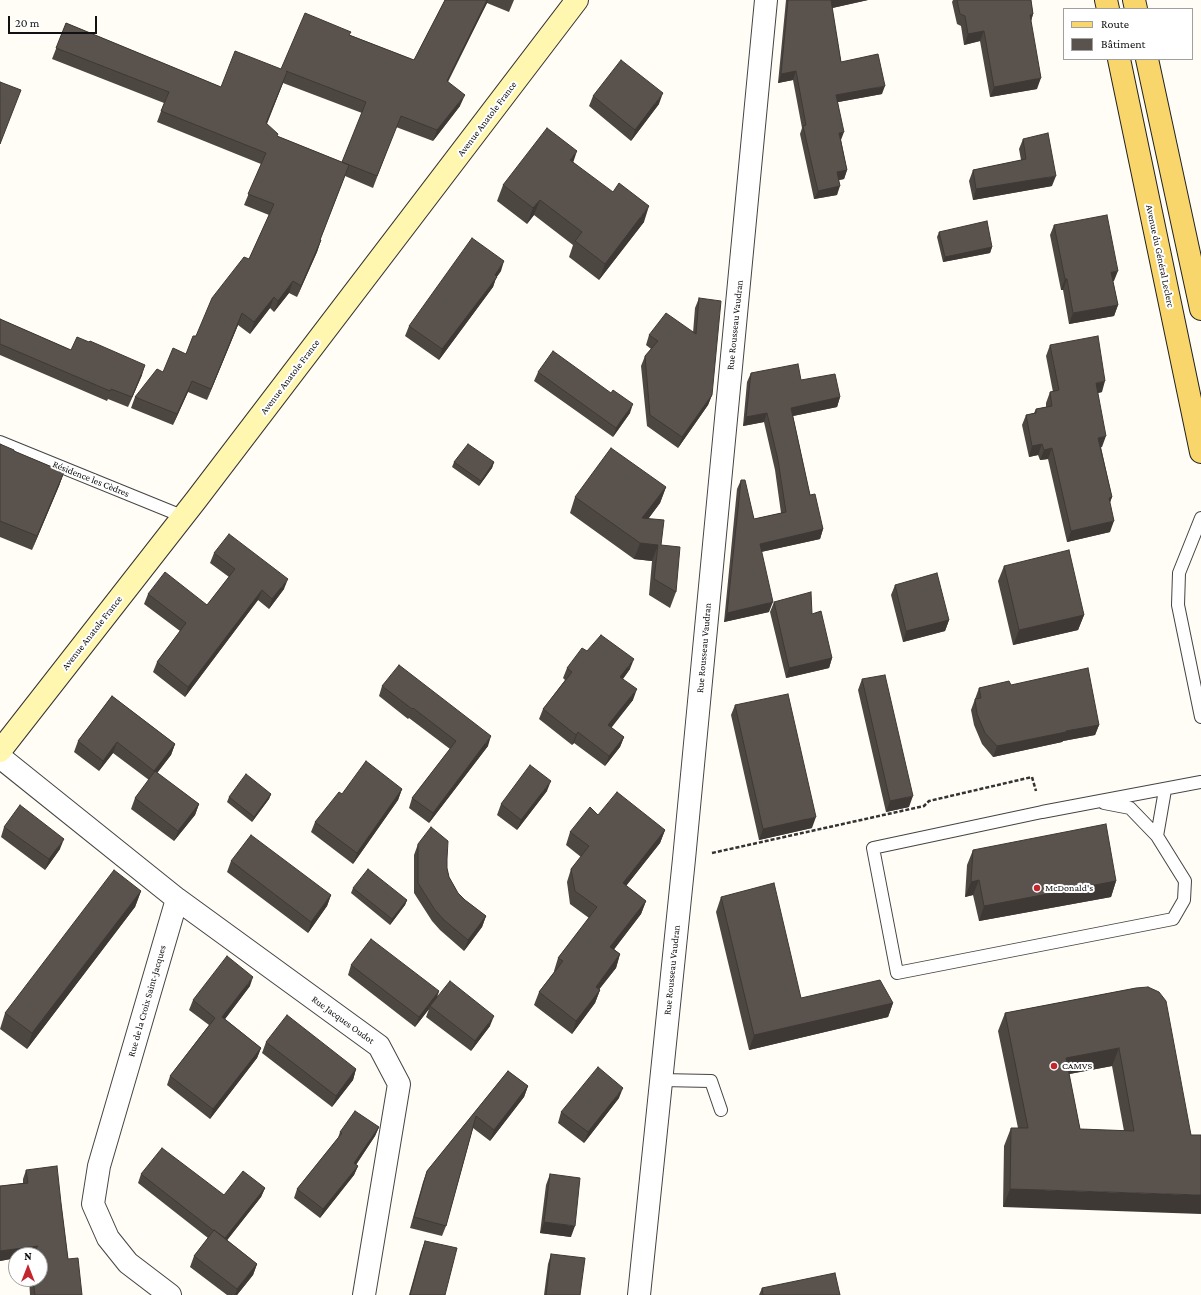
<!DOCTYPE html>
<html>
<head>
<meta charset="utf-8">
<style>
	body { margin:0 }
	#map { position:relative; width:1201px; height:1295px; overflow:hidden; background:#fffdf5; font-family:"Crimson Pro",serif }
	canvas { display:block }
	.legend { position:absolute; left:1063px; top:8px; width:130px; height:52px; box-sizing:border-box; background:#fff; border:1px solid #a0a0a0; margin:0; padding:5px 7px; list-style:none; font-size:12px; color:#111 }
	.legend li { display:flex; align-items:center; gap:8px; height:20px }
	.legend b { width:20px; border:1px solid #a0a0a0 }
	.north { position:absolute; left:8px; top:1247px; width:40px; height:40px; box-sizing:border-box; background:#fff; border:1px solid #a0a0a0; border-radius:50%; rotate:0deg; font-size:11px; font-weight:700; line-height:16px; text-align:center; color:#111 }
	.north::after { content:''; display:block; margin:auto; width:14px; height:18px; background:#c4262e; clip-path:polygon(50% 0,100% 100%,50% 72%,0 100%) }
	.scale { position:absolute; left:8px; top:16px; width:89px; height:18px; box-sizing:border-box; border:2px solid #111; border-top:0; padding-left:5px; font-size:12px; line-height:14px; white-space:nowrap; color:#111; -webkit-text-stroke:3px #fff; paint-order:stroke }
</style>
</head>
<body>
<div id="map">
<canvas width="1201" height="1295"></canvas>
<ul class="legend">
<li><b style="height:5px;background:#f9d66b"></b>Route</li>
<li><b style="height:11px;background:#5a524d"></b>Bâtiment</li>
</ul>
<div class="north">N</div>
<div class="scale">20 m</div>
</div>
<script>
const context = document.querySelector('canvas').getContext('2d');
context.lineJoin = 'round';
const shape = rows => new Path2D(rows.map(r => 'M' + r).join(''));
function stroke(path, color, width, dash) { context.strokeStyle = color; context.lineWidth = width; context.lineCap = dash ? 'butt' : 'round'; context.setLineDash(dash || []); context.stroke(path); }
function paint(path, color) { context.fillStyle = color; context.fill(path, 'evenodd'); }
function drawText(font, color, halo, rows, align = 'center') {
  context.font = font + ' "Crimson Pro",serif'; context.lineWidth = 4; context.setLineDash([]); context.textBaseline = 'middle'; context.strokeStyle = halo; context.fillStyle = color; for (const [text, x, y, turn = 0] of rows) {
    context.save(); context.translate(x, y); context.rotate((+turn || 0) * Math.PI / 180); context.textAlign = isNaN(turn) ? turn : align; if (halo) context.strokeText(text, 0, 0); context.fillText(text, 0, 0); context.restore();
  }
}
const lane = shape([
	[0,442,182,516],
	[1201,518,1179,573,1178,605,1201,717],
	[1165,790,1157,836,1185,881,1184,900,1173,919,897,973,873,848,1042,812,1201,782],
	[1104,803,1130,808,1157,836],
	[661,1080,711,1081,721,1110]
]);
const street = shape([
	[0,757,177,899,379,1046,399,1084,364,1295],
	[170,1295,128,1263,108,1238,93,1204,99,1166,177,899],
	[639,1295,684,859,766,0]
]);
const secondary = shape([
	[0,751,196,500,577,0]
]);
const primary = shape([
	[1106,0,1108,9],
	[1134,0,1136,9],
	[1119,59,1201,452],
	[1147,59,1201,309]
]);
stroke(lane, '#444', 14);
stroke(street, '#444', 24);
stroke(secondary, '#333', 24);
stroke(primary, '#222', 24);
stroke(shape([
	[712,853,924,806,929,801,1032,777,1036,791]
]), '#333', 2.5, [4, 2]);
stroke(lane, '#fff', 12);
stroke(street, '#fff', 22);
stroke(secondary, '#fff6b0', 22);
stroke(primary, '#f9d66b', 22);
paint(shape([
	[445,0,514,0,509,12,487,3,448,82,460,106,433,141,396,127,373,188,345,176,320,240,321,240,317,252,297,297,289,293,274,312,270,308,250,334,238,325,207,400,188,392,173,425,131,408,135,397,163,372,186,354,196,336,249,259,269,215,244,205,261,164,157,122,164,103,52,59,66,23,221,87,281,69,350,35,414,60],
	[283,83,362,113,342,162,277,136,267,124],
	[786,0,868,0,832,8,841,62,882,94,838,102,841,140,847,170,844,179,839,180,837,195,814,199,800,134,802,128,793,80,778,83],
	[953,0,1031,0,1033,14,1031,21,1037,89,990,97,980,41,964,45,961,26,957,24,952,2],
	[593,96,659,104,631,141,589,106],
	[1023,139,1052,186,973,200,969,181,973,170,1021,160,1019,149],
	[573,162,644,222,599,280,569,257,573,245,534,215,527,224,497,201,503,185],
	[1054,225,1114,281,1113,281,1118,305,1114,316,1069,324,1063,290,1061,290,1050,235],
	[939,232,992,247,990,253,943,262,937,237],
	[501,271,496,278,493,287,439,360,405,336,409,326],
	[699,298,712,395,708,405,678,448,647,426,641,366,645,356,651,349,646,345,649,335,693,333,695,308],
	[0,319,71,350,142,375,128,407,108,399,107,401,0,355],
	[1050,345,1102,392,1098,393,1102,447,1101,447,1112,497,1110,502,1110,532,1067,542,1048,459,1040,460,1038,455,1029,457,1022,425,1026,415,1034,413,1036,409,1046,407,1046,403,1050,392,1053,392,1046,356],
	[538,372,630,413,613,437,534,381],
	[751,373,801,380,840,397,837,407,793,416,810,495,823,529,820,539,761,552,769,612,724,622,737,489,741,480,754,519,781,513,775,470,764,422,743,426,747,382],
	[0,444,14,451,64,472,59,486,32,550,0,537],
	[454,462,494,462,492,468,479,486,452,467],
	[666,487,660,503,648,519,661,545,676,592,670,608,649,595,652,561,634,559,570,513,575,497],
	[214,553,284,589,269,609,258,600,185,697,153,672,157,662,180,631,144,604,148,594,207,605,229,577,210,563],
	[1004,566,1084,615,1078,630,1013,645,998,581],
	[895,585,949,620,945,631,903,642,891,595],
	[774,602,812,614,832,658,829,668,786,678,770,612],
	[587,651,630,669,623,679,633,700,611,727,624,737,620,747,605,766,574,743,572,745,539,719,543,709,565,680,563,678,567,668],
	[862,679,909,807,886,812,858,690],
	[1011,685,1099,725,1095,735,1063,741,1062,742,993,757,982,744,974,725,971,710,979,688],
	[382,686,488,746,429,823,409,808,412,798,450,749,409,718,408,719,379,696],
	[112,696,175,744,171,755,157,773,199,804,195,815,174,841,131,809,135,798,149,780,113,753,99,771,74,752,78,741],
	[735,705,812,828,759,840,731,715],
	[402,789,398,800,353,864,311,832,315,822,342,794],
	[547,791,517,830,497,815,501,804],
	[271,794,269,799,252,822,227,802,229,797],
	[598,815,665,830,660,843,626,886,646,901,641,914,614,949,620,954,616,968,599,989,600,990,595,1003,572,1034,534,1005,539,992,554,972,554,971,558,958,589,918,570,904,567,882,571,869,581,857,566,845,570,832],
	[4,827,60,849,45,870,1,837],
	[418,844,447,868,449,877,458,893,465,900,486,916,482,927,464,951,440,930,432,921,414,893,414,855],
	[973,850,1116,881,1111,897,979,921,973,895,965,897,967,865],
	[231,861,331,895,327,906,308,933,227,872],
	[353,888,407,900,405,905,390,925,351,893],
	[141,891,135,907,27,1049,0,1029,5,1013],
	[721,897,801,998,893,1003,888,1017,749,1050,716,912],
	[351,965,439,991,437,997,490,1026,471,1051,426,1017,429,1009,415,1027,348,975],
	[250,986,225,1019,261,1048,257,1058,210,1119,167,1085,170,1076,209,1025,189,1010,193,1000],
	[1136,988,1191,1135,1003,1207,1004,1146,1011,1128,1018,1128,998,1031,1005,1013],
	[1112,1066,1124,1131,1080,1129,1069,1074],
	[266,1042,356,1069,353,1080,332,1107,262,1053],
	[508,1071,528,1086,524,1097,490,1141,473,1128,446,1226,442,1236,410,1228,423,1182,427,1171],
	[619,1098,584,1143,558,1123,561,1112],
	[379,1127,375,1136,356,1165,358,1166,354,1175,320,1218,294,1198,297,1189,338,1138,340,1132],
	[26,1170,61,1203,68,1259,82,1295,30,1295,29,1279,40,1279,40,1255,16,1255,16,1258,0,1261,0,1186,23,1183,23,1179],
	[141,1174,224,1195,265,1188,261,1197,227,1240,257,1264,253,1275,237,1295,227,1295,190,1267,194,1256,208,1238,138,1183],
	[550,1174,571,1237,540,1233,546,1185],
	[425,1241,445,1295,409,1295,421,1252],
	[551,1254,580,1295,544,1295,548,1264],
	[762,1288,840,1295,759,1295]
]), '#4d4742');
paint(shape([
	[487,0,488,0,487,3,442,92,447,81],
	[831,0,868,0,828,9],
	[1033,14,1030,25,1030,15],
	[984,31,980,41,964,45,968,34],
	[796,71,793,80,778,83,781,74],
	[287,72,283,83,262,135,266,123],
	[1041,78,1037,89,990,97,994,87],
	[885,86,882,94,833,103,836,95],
	[663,93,659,104,631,141,635,130],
	[465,95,460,106,433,141,437,130],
	[844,132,841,140,836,141,839,133],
	[577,151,572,166,570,160],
	[847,170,844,179,834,181,837,172],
	[1056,176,1052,186,973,200,976,189],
	[840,186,837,195,814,199,818,191],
	[540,200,534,215,527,224,533,208],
	[649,206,644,222,599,280,605,264],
	[321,240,317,252,297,297,301,286],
	[992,247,990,253,943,262,945,257],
	[504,261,501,271,496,278,493,287,439,360,442,349],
	[1118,271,1114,281,1107,282,1111,272],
	[1065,279,1067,279,1063,290,1061,290],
	[293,281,289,293,274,312,278,301],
	[274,297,270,308,250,334,254,322],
	[1118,305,1114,316,1069,324,1073,313],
	[242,313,238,325,207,400,211,389],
	[145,365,142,375,128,407,132,397],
	[192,381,188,392,173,425,177,414],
	[1105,381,1102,392,1093,394,1096,383],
	[712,395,708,405,678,448,682,437],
	[840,397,837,407,788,417,791,408],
	[633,404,630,413,613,437,616,428],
	[767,413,764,422,743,426,746,417],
	[1106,436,1102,447,1094,449,1098,438],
	[1042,444,1038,455,1029,457,1032,446],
	[1052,448,1048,459,1040,460,1044,450],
	[494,462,492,468,479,486,481,481],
	[64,472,59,486,32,550,37,536],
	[666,487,660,503,637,534,642,518],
	[1112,497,1108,508,1109,498],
	[1114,521,1110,532,1067,542,1071,531],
	[823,529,820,539,756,553,760,544],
	[640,543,658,545,652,561,634,559],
	[288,579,284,589,269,609,272,599],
	[262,590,258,600,185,697,188,687],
	[773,602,769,612,724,622,727,613],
	[1084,615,1078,630,1013,645,1019,630],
	[949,620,945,631,903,642,906,631],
	[832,658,829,668,786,678,789,668],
	[634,659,630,669,616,688,620,677],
	[637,689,633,700,605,736,608,725],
	[1099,725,1095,735,1063,741,1062,742,993,757,997,746,1066,731],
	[578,732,574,743,572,745,576,735],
	[491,736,488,746,429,823,433,813],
	[624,737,620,747,605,766,609,756],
	[117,742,113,753,99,771,103,761],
	[175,744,171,755,151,781,154,771],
	[551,781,547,791,517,830,521,820],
	[402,789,398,800,353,864,357,853],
	[271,794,269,799,252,822,254,817],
	[913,796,909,807,886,812,890,801],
	[199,804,195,815,174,841,178,831],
	[816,817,812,828,759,840,763,829],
	[665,830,660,843,618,896,623,883],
	[64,839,60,849,45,870,49,859],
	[979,880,973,895,965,897,971,882],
	[1116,881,1111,897,979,921,984,906],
	[141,891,135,907,27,1049,32,1033],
	[331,895,327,906,308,933,311,922],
	[407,900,405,905,390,925,392,919],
	[646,901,641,914,606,960,610,947],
	[486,916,482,927,464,951,468,940],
	[620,954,616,968,591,1000,596,987],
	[253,977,250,986,219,1027,222,1017],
	[600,990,595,1003,572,1034,576,1021],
	[439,991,436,1000,430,1006,429,1009,415,1027,419,1017],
	[893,1003,888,1017,749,1050,754,1035],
	[494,1016,490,1026,471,1051,475,1041],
	[261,1048,257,1058,210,1119,213,1109],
	[1119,1048,1112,1066,1059,1076,1066,1058],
	[356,1069,353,1080,332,1107,336,1096],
	[528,1086,524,1097,490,1141,494,1130],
	[623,1088,619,1098,584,1143,588,1132],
	[379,1127,375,1136,351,1172,354,1163],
	[358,1166,354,1175,320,1218,323,1209],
	[265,1188,261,1197,221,1248,224,1239],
	[1010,1189,1201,1195,1201,1214,1003,1207],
	[544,1222,575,1226,571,1237,540,1233],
	[38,1246,31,1255,16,1255,16,1258,0,1261,0,1251],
	[257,1264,253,1275,237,1295,235,1295,237,1289]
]), '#3f3936');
const building = shape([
	[445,0,487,0,447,81,465,95,437,130,401,116,377,176,342,162,366,102,286,71,287,72,266,123,278,134,277,136,349,165,320,240,321,240,301,286,293,281,278,301,274,297,254,322,242,313,211,389,192,381,177,414,135,397,157,369,163,372,173,348,186,354,193,336,196,336,212,298,244,257,249,259,274,204,248,194,266,153,161,111,169,92,56,48,66,23,221,87,235,51,281,69,305,13,351,32,349,35,414,60,445,0],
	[788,0,832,0,831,0,841,62,878,54,885,86,836,95,844,132,839,133,847,170,837,172,840,186,818,191,803,126,806,125,796,71,781,74,788,0],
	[957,0,1031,0,1033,14,1030,15,1041,78,994,87,984,31,968,34,965,16,960,14,957,0],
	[621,60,663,93,635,130,593,96,621,60],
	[0,82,21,90,0,144,0,82],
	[547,128,577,151,570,160,613,192,619,183,649,206,605,264,575,241,582,232,540,200,533,208,503,185,547,128],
	[1048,133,1056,176,976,189,973,170,1026,159,1023,139,1048,133],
	[1107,215,1118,271,1111,272,1118,305,1073,313,1067,279,1065,279,1054,225,1107,215],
	[987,221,992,247,945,257,939,232,987,221],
	[472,238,504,261,495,275,497,277,442,349,409,326,472,238],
	[699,298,721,301,712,395,682,437,650,415,645,356,658,341,649,335,666,313,696,334,699,298],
	[0,319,71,350,77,337,89,342,90,341,145,365,132,397,111,389,110,391,0,344,0,319],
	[1098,336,1105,381,1096,383,1106,436,1098,438,1112,497,1109,498,1114,521,1071,531,1052,448,1044,450,1042,444,1032,446,1026,415,1036,413,1036,409,1052,406,1050,392,1059,390,1050,345,1098,336],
	[553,351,611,393,613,390,633,404,616,428,538,372,553,351],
	[798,364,801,380,835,374,840,397,791,408,810,495,815,494,823,529,760,544,773,602,727,613,741,480,745,480,754,519,786,512,778,460,767,413,746,417,751,373,798,364],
	[0,444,14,450,14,451,64,472,37,536,0,521,0,444],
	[468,444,494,462,481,481,454,462,468,444],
	[611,448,666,487,642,518,664,520,661,545,680,547,676,592,654,579,658,545,640,543,575,497,611,448],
	[229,534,288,579,272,599,262,590,188,687,157,662,186,623,148,594,165,572,207,605,235,569,214,553,229,534],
	[1069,550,1084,615,1019,630,1004,566,1069,550],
	[937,573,949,620,906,631,895,585,937,573],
	[811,592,812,614,821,611,832,658,789,668,774,602,811,592],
	[601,635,634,659,620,677,637,689,608,725,624,737,609,756,578,732,576,735,543,709,572,672,567,668,582,648,587,651,601,635],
	[399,665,491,736,433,813,412,798,456,741,413,708,412,709,382,686,399,665],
	[1088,668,1099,725,1066,731,1066,732,997,746,985,733,977,714,975,699,981,698,979,688,1009,681,1011,685,1088,668],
	[885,675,913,796,890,801,862,679,885,675],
	[788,694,816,817,763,829,735,705,788,694],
	[112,696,175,744,154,771,117,742,103,761,78,741,112,696],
	[366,761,402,789,357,853,315,822,339,792,342,794,366,761],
	[530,765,551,781,521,820,501,804,530,765],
	[155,771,199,804,178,831,135,798,155,771],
	[246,774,271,794,254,817,229,797,246,774],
	[617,792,665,830,623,883,646,901,610,947,620,954,596,987,600,990,576,1021,539,992,563,961,558,958,597,907,575,891,571,869,589,846,570,832,590,807,598,815,617,792],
	[20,805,64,839,49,859,4,827,20,805],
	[1106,824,1116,881,984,906,979,880,971,882,973,850,1106,824],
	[431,827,448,841,447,859,447,868,449,877,458,893,465,900,486,916,468,940,444,920,435,910,418,883,418,844,431,827],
	[251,835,331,895,311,922,231,861,251,835],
	[368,869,407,900,392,919,353,888,368,869],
	[114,870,141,891,32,1033,5,1013,114,870],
	[774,883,801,998,880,980,893,1003,754,1035,721,897,774,883],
	[371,939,439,991,419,1017,351,965,371,939],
	[227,956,253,977,222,1017,261,1048,213,1109,170,1076,215,1018,193,1000,227,956],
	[450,981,494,1016,475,1041,430,1006,450,981],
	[1148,987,1159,992,1166,1001,1191,1135,1201,1135,1201,1195,1010,1189,1011,1128,1028,1128,1005,1013,1136,988,1148,987],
	[1119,1048,1134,1131,1080,1129,1066,1058,1119,1048],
	[287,1015,356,1069,336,1096,266,1042,287,1015],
	[598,1067,623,1088,588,1132,561,1112,598,1067],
	[508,1071,528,1086,494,1130,476,1116,446,1226,414,1217,427,1171,508,1071],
	[355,1111,379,1127,354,1163,358,1166,323,1209,297,1189,342,1133,340,1132,355,1111],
	[162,1148,224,1195,243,1171,265,1188,225,1238,214,1230,214,1231,141,1174,162,1148],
	[57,1166,61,1203,68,1259,78,1258,82,1295,35,1295,33,1279,40,1279,40,1255,31,1255,38,1246,0,1251,0,1186,28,1183,26,1170,57,1166],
	[550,1174,580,1178,575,1226,544,1222,550,1174],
	[214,1230,257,1264,237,1289,194,1256,214,1230],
	[425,1241,457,1248,445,1295,410,1295,425,1241],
	[551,1254,585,1258,580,1295,546,1295,551,1254],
	[835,1273,840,1295,763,1295,762,1288,835,1273]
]);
paint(building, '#5a524d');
stroke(building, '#3f3936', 1);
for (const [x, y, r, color] of [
	[1037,888,4,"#c4262e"],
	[1054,1066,4,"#c4262e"]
]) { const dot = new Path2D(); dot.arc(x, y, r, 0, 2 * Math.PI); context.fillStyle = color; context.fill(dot); stroke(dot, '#fff', 1.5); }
drawText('10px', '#111', '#fff', [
	["Avenue Anatole France",487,119,-53],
	["Avenue du Général Leclerc",1160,256,78],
	["Rue Rousseau Vaudran",735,325,-84],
	["Avenue Anatole France",290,377,-53],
	["Résidence les Cèdres",91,479,22],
	["Avenue Anatole France",92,633,-52],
	["Rue Rousseau Vaudran",704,648,-85],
	["Rue Rousseau Vaudran",672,970,-84],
	["Rue de la Croix Saint-Jacques",147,1001,-74],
	["Rue Jacques Oudot",343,1020,36]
]);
drawText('10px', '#111', '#fff', [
	["McDonald's",1045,888],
	["CAMVS",1062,1066]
], 'left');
</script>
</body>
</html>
